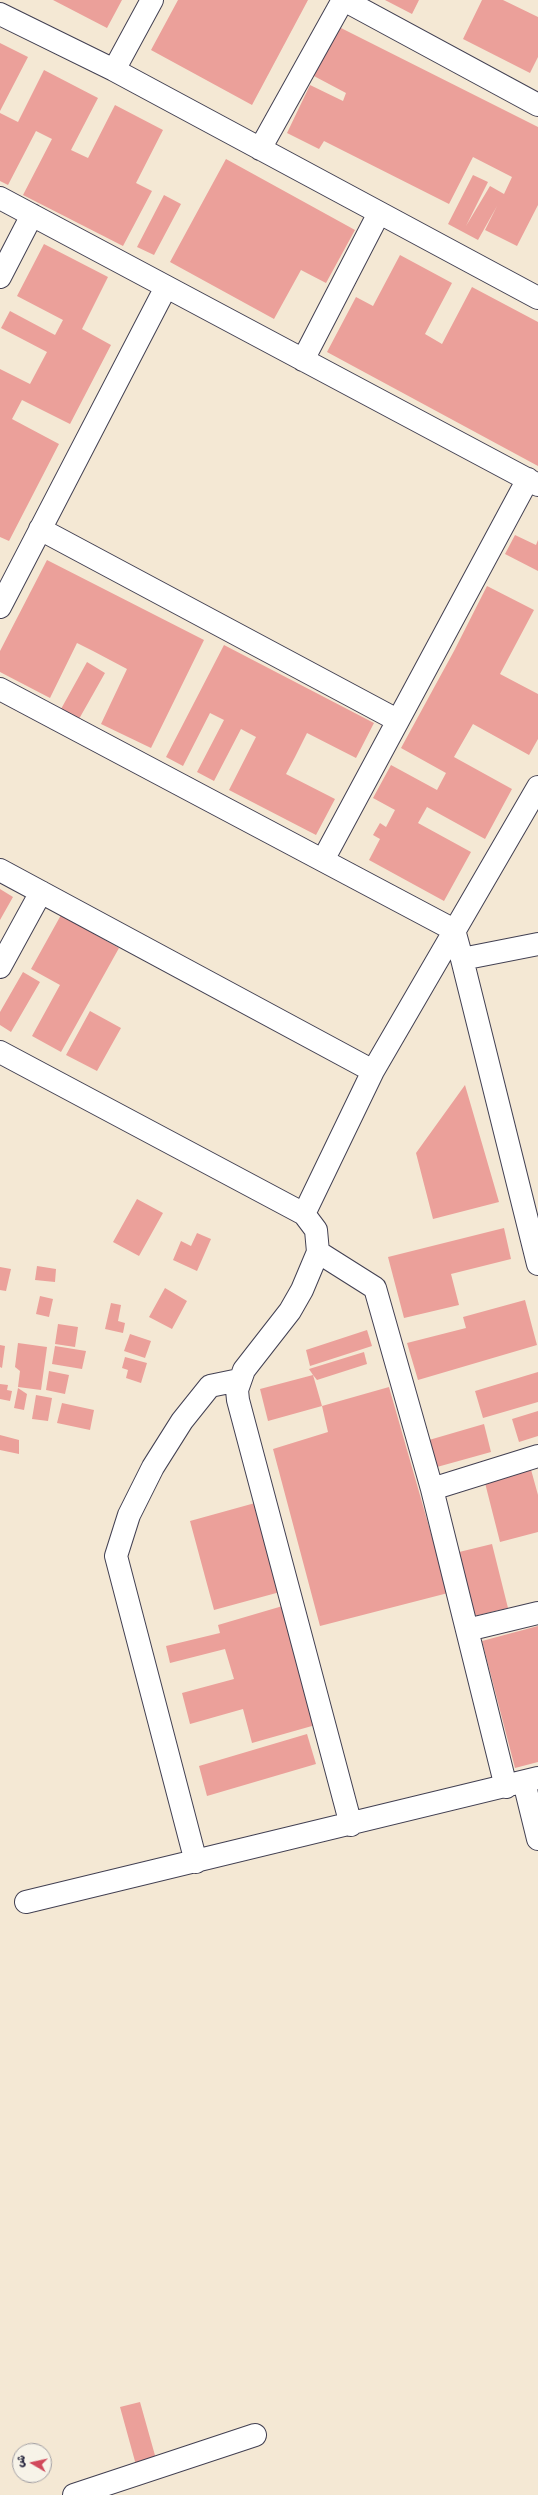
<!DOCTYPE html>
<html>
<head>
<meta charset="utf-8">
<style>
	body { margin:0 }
	#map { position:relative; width:538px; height:2495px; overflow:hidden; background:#f4e8d4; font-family:"Shantell Sans","Playpen Sans Arabic",sans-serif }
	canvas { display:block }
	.north { position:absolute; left:12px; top:2443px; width:40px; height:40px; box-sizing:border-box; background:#f7f3e8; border:1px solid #a29fa3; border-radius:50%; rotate:279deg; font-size:11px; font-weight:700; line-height:16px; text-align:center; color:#22223b }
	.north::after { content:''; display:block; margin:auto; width:14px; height:18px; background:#d1495b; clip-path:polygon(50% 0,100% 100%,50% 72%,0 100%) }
</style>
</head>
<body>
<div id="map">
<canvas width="538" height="2495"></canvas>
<div class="north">ش</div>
</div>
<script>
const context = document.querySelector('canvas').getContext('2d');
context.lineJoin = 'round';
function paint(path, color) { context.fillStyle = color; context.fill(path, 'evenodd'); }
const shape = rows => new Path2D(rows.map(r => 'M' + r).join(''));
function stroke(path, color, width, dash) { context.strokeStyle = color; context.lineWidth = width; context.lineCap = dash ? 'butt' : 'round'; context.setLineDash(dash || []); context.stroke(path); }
paint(shape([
	[53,0,122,0,107,28],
	[178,0,308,0,252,105,151,50],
	[385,0,419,0,412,14],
	[482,0,503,0,538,17,538,57,530,73,463,39],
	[337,26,538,127,538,205,517,246,485,230,497,206,478,240,448,224,473,175,488,182,466,226,490,186,504,194,512,177,473,157,449,204,324,141,319,149,287,133,310,85,343,101,346,93,312,75],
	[0,43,28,57,0,111],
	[44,70,98,98,71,150,88,158,115,105,163,130,136,183,152,191,123,246,23,195,52,139,36,131,8,185,0,181,0,113,18,122],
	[226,159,355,230,326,283,301,270,274,319,170,262],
	[164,195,181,204,154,255,137,247],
	[44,244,108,277,82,329,111,345,70,424,22,400,12,419,59,444,9,541,0,537,0,369,30,384,47,352,1,328,10,311,55,335,63,320,17,296],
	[400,255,452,283,425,334,442,344,472,287,538,322,538,466,327,352,356,297,373,306],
	[515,535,536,545,538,540,538,571,505,554],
	[47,560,204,640,151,748,101,724,127,669,93,651,77,643,50,698,0,672,0,651],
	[487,586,534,610,500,674,538,694,538,739,529,755,473,724,454,757,512,789,485,839,427,807,418,823,471,852,444,901,369,860,380,839,373,835,380,823,386,827,395,810,373,798,391,765,437,790,446,773,401,748,454,651],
	[224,645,374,723,356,758,307,733,295,757,286,774,335,799,316,835,229,790,256,737,241,729,214,781,197,772,224,720,210,713,183,766,166,757],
	[87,662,105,673,79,719,61,709],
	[0,889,13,897,0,920],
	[61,915,119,948,61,1052,32,1036,60,985,31,969],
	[23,972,40,982,11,1032,0,1025,0,1012],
	[90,1011,121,1028,97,1071,66,1055],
	[465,1085,499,1202,433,1219,416,1153],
	[137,1199,163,1213,139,1256,113,1242],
	[504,1228,511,1259,451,1274,459,1305,404,1318,388,1257],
	[197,1233,211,1239,197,1271,173,1260,181,1241,191,1246],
	[37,1266,56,1269,55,1282,35,1280],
	[0,1267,11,1269,6,1291,0,1290],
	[165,1288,187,1301,172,1329,149,1317],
	[40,1296,53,1299,49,1317,36,1314],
	[525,1300,537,1345,418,1380,407,1343,466,1328,463,1317],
	[111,1303,121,1305,118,1321,125,1323,123,1333,105,1329],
	[58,1324,78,1327,75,1347,55,1344],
	[367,1330,372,1346,310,1366,306,1350],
	[130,1334,151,1341,145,1358,124,1351],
	[18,1343,47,1347,41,1390,18,1387,20,1371,15,1367],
	[0,1345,5,1346,2,1368,0,1367],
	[55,1346,86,1351,82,1369,52,1364],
	[364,1352,367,1364,317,1380,313,1375,322,1406,268,1421,260,1389,313,1375,309,1369],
	[125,1357,147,1363,141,1383,126,1378,128,1370,122,1368],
	[49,1371,69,1375,65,1394,46,1390],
	[538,1372,538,1402,483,1418,475,1391],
	[0,1384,8,1385,7,1390,12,1391,10,1401,0,1399],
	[389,1387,448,1593,320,1626,273,1449,328,1432,322,1406],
	[18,1388,27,1394,24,1410,14,1408],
	[36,1395,52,1398,48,1421,32,1419],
	[62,1403,94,1410,90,1430,57,1423],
	[538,1411,538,1436,519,1442,512,1419],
	[484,1424,491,1452,437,1467,429,1440],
	[0,1435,19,1440,19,1454,0,1450],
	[530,1466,538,1495,538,1532,500,1542,484,1479],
	[255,1503,280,1592,214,1610,190,1521],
	[492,1544,508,1608,470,1617,455,1553],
	[286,1605,319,1724,252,1743,243,1709,190,1724,182,1693,234,1679,225,1649,170,1663,166,1646,220,1633,218,1625],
	[538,1626,538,1762,515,1768,482,1641],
	[307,1734,316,1764,207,1796,199,1766],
	[140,2402,156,2459,136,2465,120,2407]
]), '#eba09a');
const minor = shape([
	[344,0,538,105],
	[0,14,114,70,538,298],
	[114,70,152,0],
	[260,149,343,0],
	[0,198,538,485],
	[0,277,32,215],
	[303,360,379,213],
	[40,529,397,720],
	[0,607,166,287],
	[0,689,454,930,462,959,538,944],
	[323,860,528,479],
	[0,870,373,1071],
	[462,959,538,1264],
	[0,967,41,892],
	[0,1052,304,1214,316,1230,318,1252,302,1290,290,1311,244,1370,237,1390,238,1400,351,1825],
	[304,1214,373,1071,538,787],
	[318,1252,375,1288,432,1489,506,1787],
	[432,1489,538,1456],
	[467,1630,538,1613],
	[524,1782,538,1839],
	[196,1862,116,1556,129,1515,153,1467,182,1421,210,1386,239,1380],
	[26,1902,538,1778],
	[74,2495,255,2435]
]);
stroke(minor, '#424052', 24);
stroke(minor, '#fff', 22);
</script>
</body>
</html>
